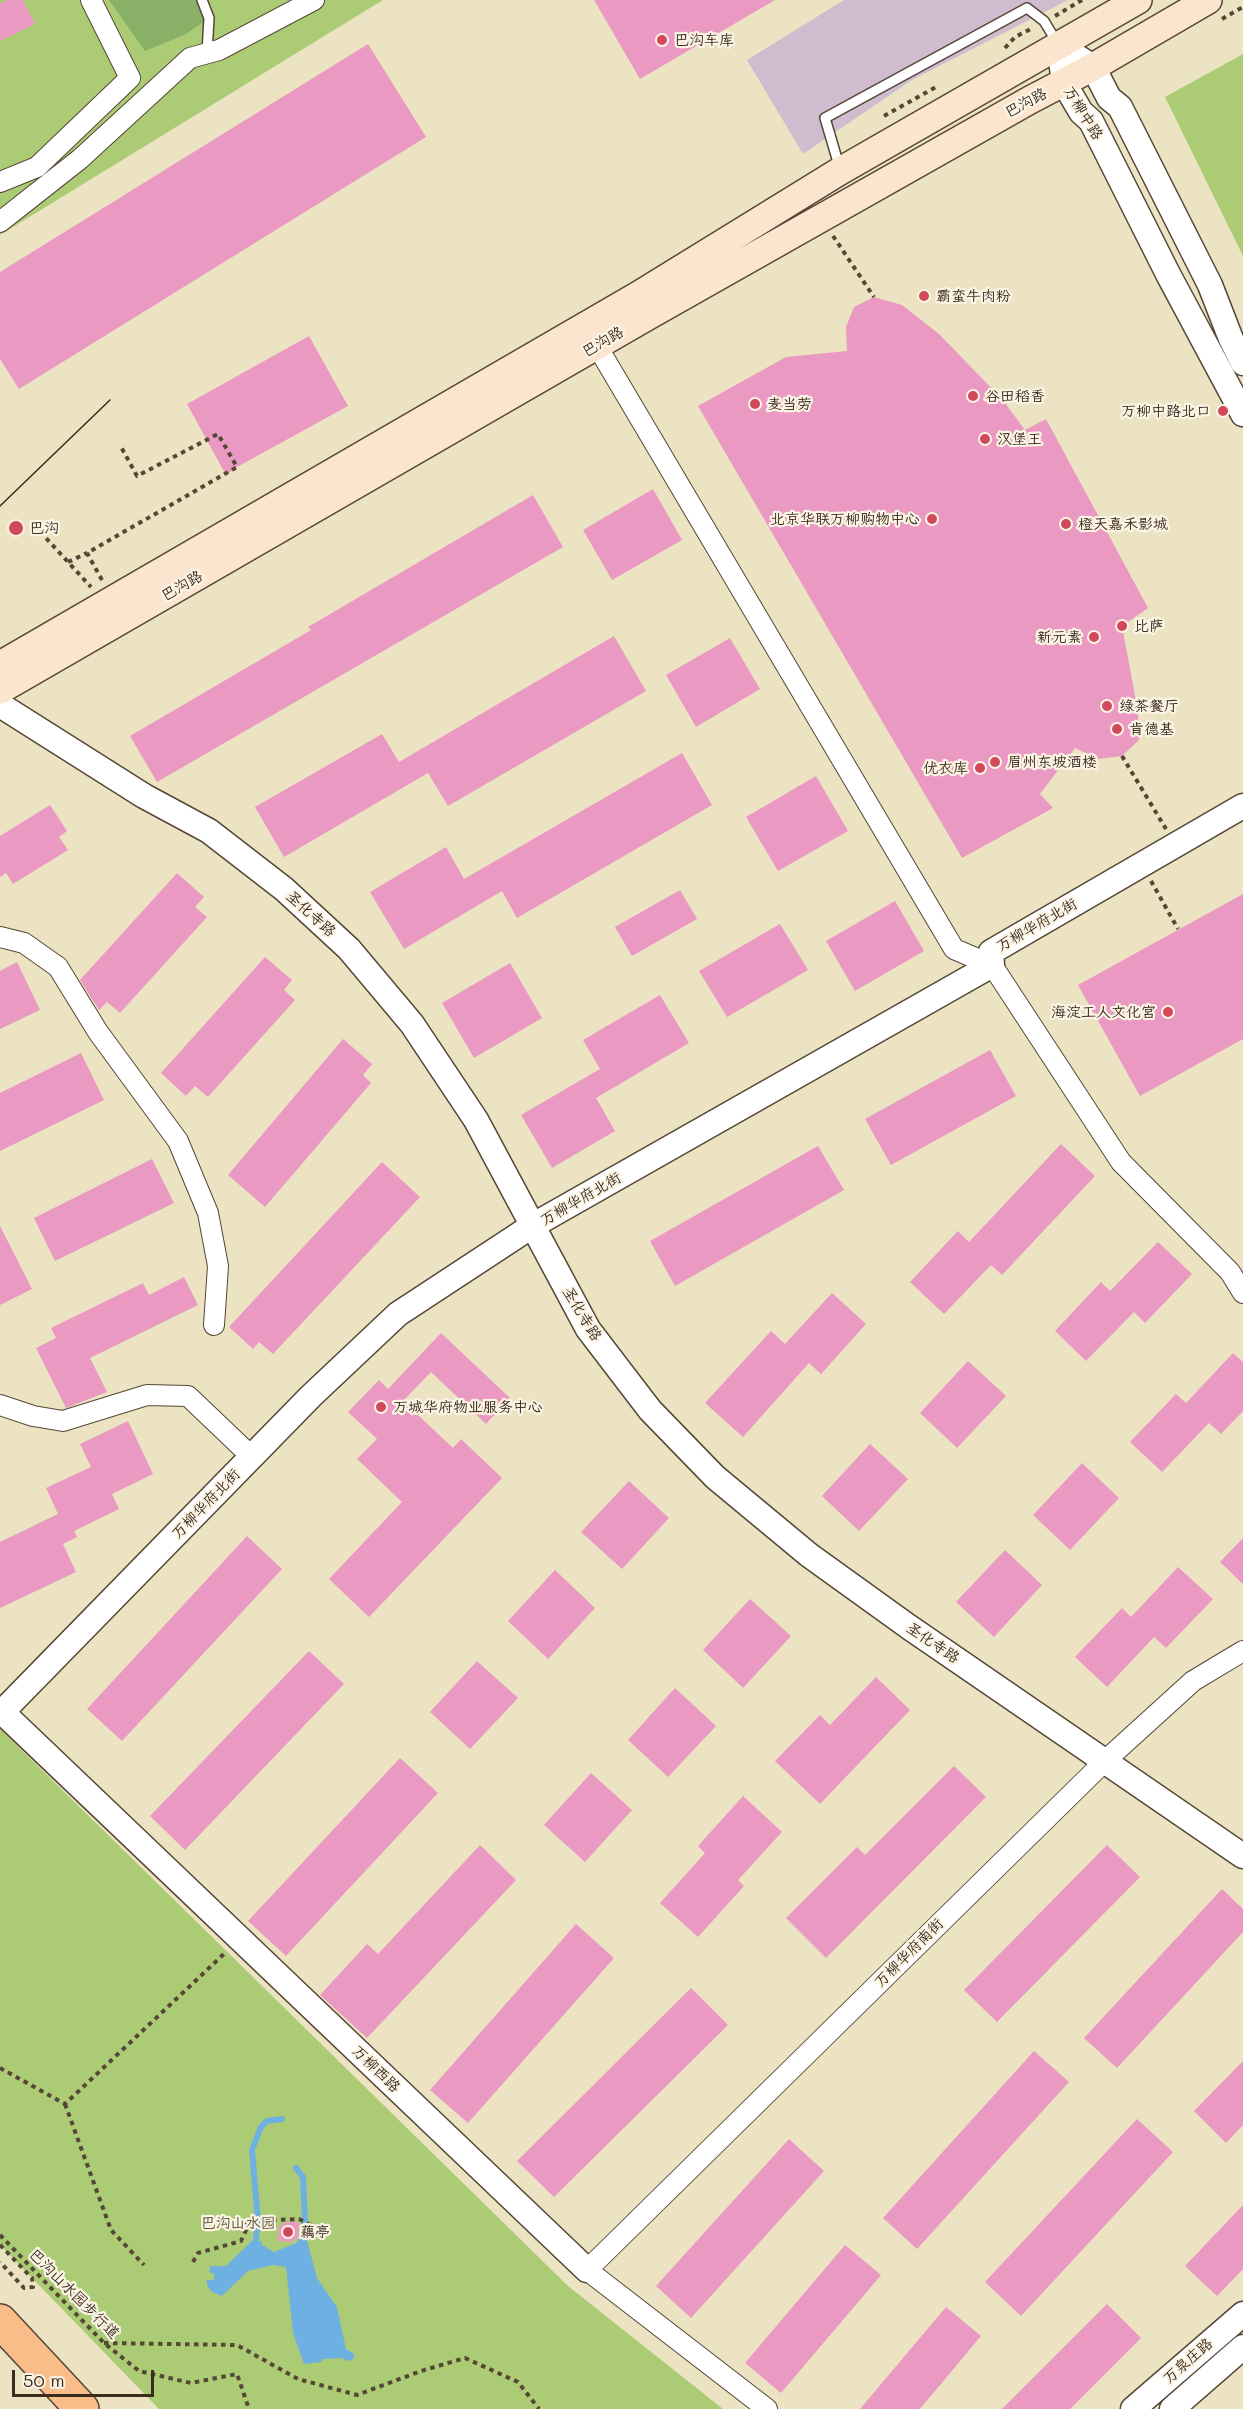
<!DOCTYPE html>
<html>
<head>
<meta charset="utf-8">
<style>
	body { margin:0 }
	#map { position:relative; width:1243px; height:2409px; overflow:hidden; background:#ebe3c1; font-family:Mali,sans-serif }
	canvas { display:block }
	.scale { position:absolute; left:12px; top:2370px; width:142px; height:27px; box-sizing:border-box; border:3px solid #3b2a1e; border-top:0; padding-left:8px; font-size:18px; line-height:21px; white-space:nowrap; color:#3b2a1e; -webkit-text-stroke:4px #fcf5e5; paint-order:stroke }
</style>
</head>
<body>
<div id="map">
<canvas width="1243" height="2409"></canvas>
<div class="scale">50 m</div>
</div>
<script>
const context = document.querySelector('canvas').getContext('2d');
context.lineJoin = 'round';
function paint(path, color) { context.fillStyle = color; context.fill(path, 'evenodd'); }
const shape = rows => new Path2D(rows.map(r => 'M' + r).join(''));
function stroke(path, color, width, dash) { context.strokeStyle = color; context.lineWidth = width; context.lineCap = dash ? 'butt' : 'round'; context.setLineDash(dash || []); context.stroke(path); }
function drawText(font, color, halo, rows, align = 'center') {
  context.font = font + ' Mali,"LXGW WenKai TC",sans-serif'; context.lineWidth = 4.5; context.setLineDash([]); context.textBaseline = 'middle'; context.strokeStyle = halo; context.fillStyle = color; for (const [text, x, y, turn = 0] of rows) {
    context.save(); context.translate(x, y); context.rotate((+turn || 0) * Math.PI / 180); context.textAlign = isNaN(turn) ? turn : align; if (halo) context.strokeText(text, 0, 0); context.fillText(text, 0, 0); context.restore();
  }
}
paint(shape([
	[844,0,1068,0,912,80,803,154,747,60]
]), '#cfbdcf');
paint(shape([
	[0,0,383,0,0,235],
	[1243,54,1243,256,1165,97],
	[0,1729,568,2286,723,2409,159,2409,0,2245]
]), '#abcc75');
paint(shape([
	[109,0,202,0,209,18,186,34,145,51]
]), '#88b066');
paint(shape([
	[303,2235,306,2237,317,2278,337,2307,346,2349,353,2353,355,2358,351,2360,345,2361,344,2358,322,2359,322,2362,304,2364,293,2333,286,2267,273,2265,248,2271,222,2296,212,2292,207,2285,207,2280,214,2280,214,2274,209,2272,211,2266,226,2266,253,2240,262,2242,262,2245,274,2252,296,2243]
]), '#6eb0e2');
stroke(shape([
	[296,2168,303,2177,305,2221,303,2235],
	[256,2239,258,2221,252,2150,261,2127,267,2121,282,2119]
]), '#6eb0e2', 6);
paint(shape([
	[8,0,23,0,35,24,0,41,0,4],
	[594,0,775,0,640,79],
	[368,44,426,137,19,389,0,359,0,272],
	[874,297,902,305,939,334,1002,399,1025,430,1046,419,1148,608,1122,626,1138,712,1139,740,1122,756,1098,759,1075,748,1040,794,1053,808,962,858,698,406,786,357,847,351,846,327,854,307],
	[309,336,348,406,237,467,226,475,187,404],
	[653,489,682,540,612,580,583,530],
	[533,495,563,547,157,782,130,736,311,630,308,627],
	[614,636,646,691,448,806,428,773,284,857,255,807,382,734,399,762],
	[730,638,760,689,696,727,666,675],
	[682,753,712,805,517,918,502,891,404,949,370,892,446,847,464,879],
	[816,776,848,831,778,871,746,817],
	[50,805,67,831,59,837,68,850,13,884,6,873,0,877,0,836],
	[177,873,204,897,195,907,207,917,120,1013,107,1002,99,1010,80,980],
	[680,890,697,919,632,956,615,927],
	[1243,894,1243,1039,1140,1096,1078,985],
	[895,901,924,951,855,991,826,941],
	[780,924,808,970,727,1017,699,971],
	[265,957,292,980,284,990,295,1000,208,1097,195,1086,186,1096,161,1073],
	[17,962,40,1010,0,1029,0,971],
	[510,963,542,1018,474,1058,442,1003],
	[660,995,689,1043,596,1098,615,1131,552,1168,521,1115,600,1069,583,1040],
	[343,1039,372,1064,363,1075,371,1083,265,1207,228,1175],
	[990,1050,1016,1096,891,1165,865,1119],
	[81,1053,104,1100,0,1151,0,1093],
	[1061,1144,1095,1176,1002,1275,991,1265,944,1314,910,1282,958,1231,969,1242],
	[818,1146,844,1190,675,1286,650,1241],
	[152,1159,174,1203,55,1261,34,1218],
	[382,1162,420,1197,273,1354,259,1342,253,1349,229,1327],
	[0,1226,32,1289,0,1305],
	[1158,1242,1192,1274,1145,1323,1134,1312,1086,1361,1055,1331,1101,1282,1110,1291],
	[184,1277,198,1305,90,1358,107,1392,66,1408,36,1348,56,1338,51,1328,143,1283,149,1295],
	[832,1293,866,1324,821,1374,809,1363,743,1437,705,1403,771,1331,785,1344],
	[441,1333,510,1398,486,1424,431,1372,403,1401,453,1448,461,1439,502,1478,369,1617,329,1579,402,1502,357,1459,377,1439,348,1412,379,1380,388,1389],
	[1233,1353,1243,1362,1243,1411,1221,1434,1209,1423,1162,1472,1130,1442,1176,1394,1186,1403],
	[968,1361,1006,1396,957,1448,920,1413],
	[128,1421,153,1474,112,1494,119,1509,74,1531,77,1537,63,1544,76,1572,0,1608,0,1542,58,1514,46,1488,91,1467,80,1444],
	[870,1444,908,1479,859,1531,822,1496],
	[1082,1463,1119,1498,1070,1550,1033,1515],
	[629,1481,669,1518,622,1569,581,1532],
	[247,1536,282,1569,122,1741,87,1709],
	[1243,1538,1243,1584,1220,1562],
	[1005,1550,1042,1585,994,1637,956,1602],
	[1178,1567,1213,1599,1166,1648,1154,1637,1107,1687,1075,1657,1122,1608,1131,1617],
	[555,1570,595,1608,548,1659,508,1621],
	[750,1599,791,1636,743,1688,703,1650],
	[309,1651,344,1684,185,1850,150,1816],
	[477,1661,518,1698,470,1749,430,1712],
	[876,1677,910,1710,820,1804,775,1761,820,1715,830,1725],
	[675,1688,716,1726,668,1777,628,1740],
	[400,1758,438,1793,286,1956,248,1921],
	[954,1766,986,1797,826,1958,786,1918,857,1847,865,1855],
	[591,1773,632,1810,585,1862,544,1825],
	[743,1796,782,1832,738,1880,744,1886,698,1937,660,1903,705,1853,698,1846],
	[480,1845,516,1880,367,2038,320,1995,367,1944,378,1954],
	[1107,1845,1140,1877,997,2022,964,1990],
	[1222,1889,1243,1909,1243,1932,1117,2068,1084,2038],
	[576,1924,614,1958,468,2123,430,2090],
	[691,1988,728,2025,554,2197,517,2161],
	[1034,2051,1069,2082,917,2249,883,2218],
	[1243,2061,1243,2125,1226,2143,1194,2111],
	[1137,2119,1173,2152,1021,2316,985,2282],
	[789,2139,824,2171,691,2318,656,2286],
	[1243,2205,1243,2269,1217,2296,1185,2266],
	[284,2222,299,2222,298,2239,293,2239,293,2242,278,2241,279,2225,282,2226],
	[845,2245,881,2275,781,2393,745,2363],
	[1107,2304,1141,2338,1070,2409,1002,2409],
	[946,2307,981,2336,920,2409,860,2409]
]), '#ea9ac2');
const service = shape([
	[202,0,209,18,207,53],
	[840,169,825,118,1027,8,1044,21,1058,44]
]);
const minor = shape([
	[0,182,37,167,130,78,91,0],
	[0,222,80,159,190,58,219,50,314,0],
	[597,346,954,949,992,965,1121,1162,1230,1272,1243,1293],
	[0,937,24,943,58,967,98,1032,178,1141,208,1213,218,1266,214,1325],
	[0,1405,33,1416,63,1421,147,1395,188,1396,252,1457],
	[767,2409,587,2270,1106,1760,1193,1681,1243,1651]
]);
const tertiary = shape([
	[1059,45,1064,83,1081,112,1091,121,1168,274,1243,414],
	[1059,45,1093,67,1109,98,1120,107,1210,285,1231,339,1243,363],
	[0,705,144,796,209,831,284,889,349,949,412,1024,476,1120,588,1329,650,1410,715,1477,809,1555,909,1627,1243,1856],
	[0,1710,587,2270],
	[2,1712,311,1396,398,1314,532,1226,992,965,991,952,1243,806],
	[1133,2409,1243,2314],
	[1172,2409,1243,2347]
]);
const secondary = shape([
	[0,665,637,296,840,171,1138,0],
	[0,690,648,316,1030,100,1093,67,1208,0]
]);
const trunk = shape([
	[0,2321,82,2409]
]);
stroke(service, '#554636', 12);
stroke(minor, '#554636', 22);
stroke(tertiary, '#554636', 27);
stroke(secondary, '#554636', 30);
stroke(trunk, '#554636', 36);
stroke(shape([
	[1055,16,1082,0],
	[1222,19,1243,7],
	[1005,48,1015,37,1033,28],
	[884,116,936,87],
	[833,236,874,297],
	[34,525,91,587],
	[68,562,87,553],
	[102,580,87,553,237,467,218,434,137,476,120,445],
	[1122,756,1166,829],
	[1151,881,1178,929],
	[0,2068,65,2104,226,1952],
	[65,2104,111,2230,144,2265],
	[254,2221,299,2219,311,2225],
	[0,2235,104,2343,139,2371,191,2383,237,2374,249,2409],
	[0,2245,32,2278,33,2287,24,2288,0,2262],
	[193,2262,198,2253,241,2241,246,2230,246,2222],
	[104,2343,237,2345,298,2379,357,2395,421,2371,465,2358,518,2382,539,2409]
]), '#554636', 4, [4.5, 4.5]);
stroke(service, '#fff', 9);
stroke(minor, '#fff', 20);
stroke(tertiary, '#fff', 24);
stroke(secondary, '#fce5cf', 27);
stroke(trunk, '#f8bd88', 33);
stroke(shape([
	[0,506,110,400]
]), '#3b2a1e', 1.5);
for (const [x, y, r, color] of [
	[662,40,6,"#d1495b"],
	[924,296,6,"#d1495b"],
	[973,396,6,"#d1495b"],
	[755,404,6,"#d1495b"],
	[1223,411,6,"#d1495b"],
	[985,439,6,"#d1495b"],
	[932,519,6,"#d1495b"],
	[1066,524,6,"#d1495b"],
	[16,528,8,"#d1495b"],
	[1122,626,6,"#d1495b"],
	[1094,637,6,"#d1495b"],
	[1107,706,6,"#d1495b"],
	[1117,729,6,"#d1495b"],
	[995,762,6,"#d1495b"],
	[980,768,6,"#d1495b"],
	[1168,1012,6,"#d1495b"],
	[381,1407,6,"#d1495b"],
	[288,2232,6,"#d1495b"]
]) { const dot = new Path2D(); dot.arc(x, y, r, 0, 2 * Math.PI); context.fillStyle = color; context.fill(dot); stroke(dot, '#fcf5e5', 2); }
drawText('15px', '#3b2a1e', '#fcf5e5', [
	["巴沟车库",674,40],
	["霸蛮牛肉粉",936,296],
	["谷田稻香",985,396],
	["麦当劳",767,404],
	["万柳中路北口",1211,411,"right"],
	["汉堡王",997,439],
	["北京华联万柳购物中心",920,519,"right"],
	["橙天嘉禾影城",1078,524],
	["巴沟",29,528],
	["比萨",1134,626],
	["新元素",1082,637,"right"],
	["绿茶餐厅",1119,706],
	["肯德基",1129,729],
	["眉州东坡酒楼",1007,762],
	["优衣库",968,768,"right"],
	["海淀工人文化宫",1156,1012,"right"],
	["万城华府物业服务中心",393,1407],
	["藕亭",300,2232]
], 'left');
drawText('15px', '#3b2a1e', '#fcf5e5', [
	["巴沟路",1026,103,-28],
	["万柳中路",1083,113,58],
	["巴沟路",603,342,-30],
	["巴沟路",182,586,-30],
	["圣化寺路",311,914,42],
	["万柳华府北街",1037,925,-30],
	["万柳华府北街",581,1199,-30],
	["圣化寺路",582,1314,59],
	["万柳华府北街",206,1504,-46],
	["圣化寺路",933,1643,34],
	["万柳华府南街",909,1953,-45],
	["万柳西路",376,2069,44],
	["巴沟山水园步行道",74,2294,45],
	["万泉庄路",1188,2361,-41]
]);
drawText('15px', '#575234', '#fcf5e5', [
	["巴沟山水园",238,2223]
]);
</script>
</body>
</html>
